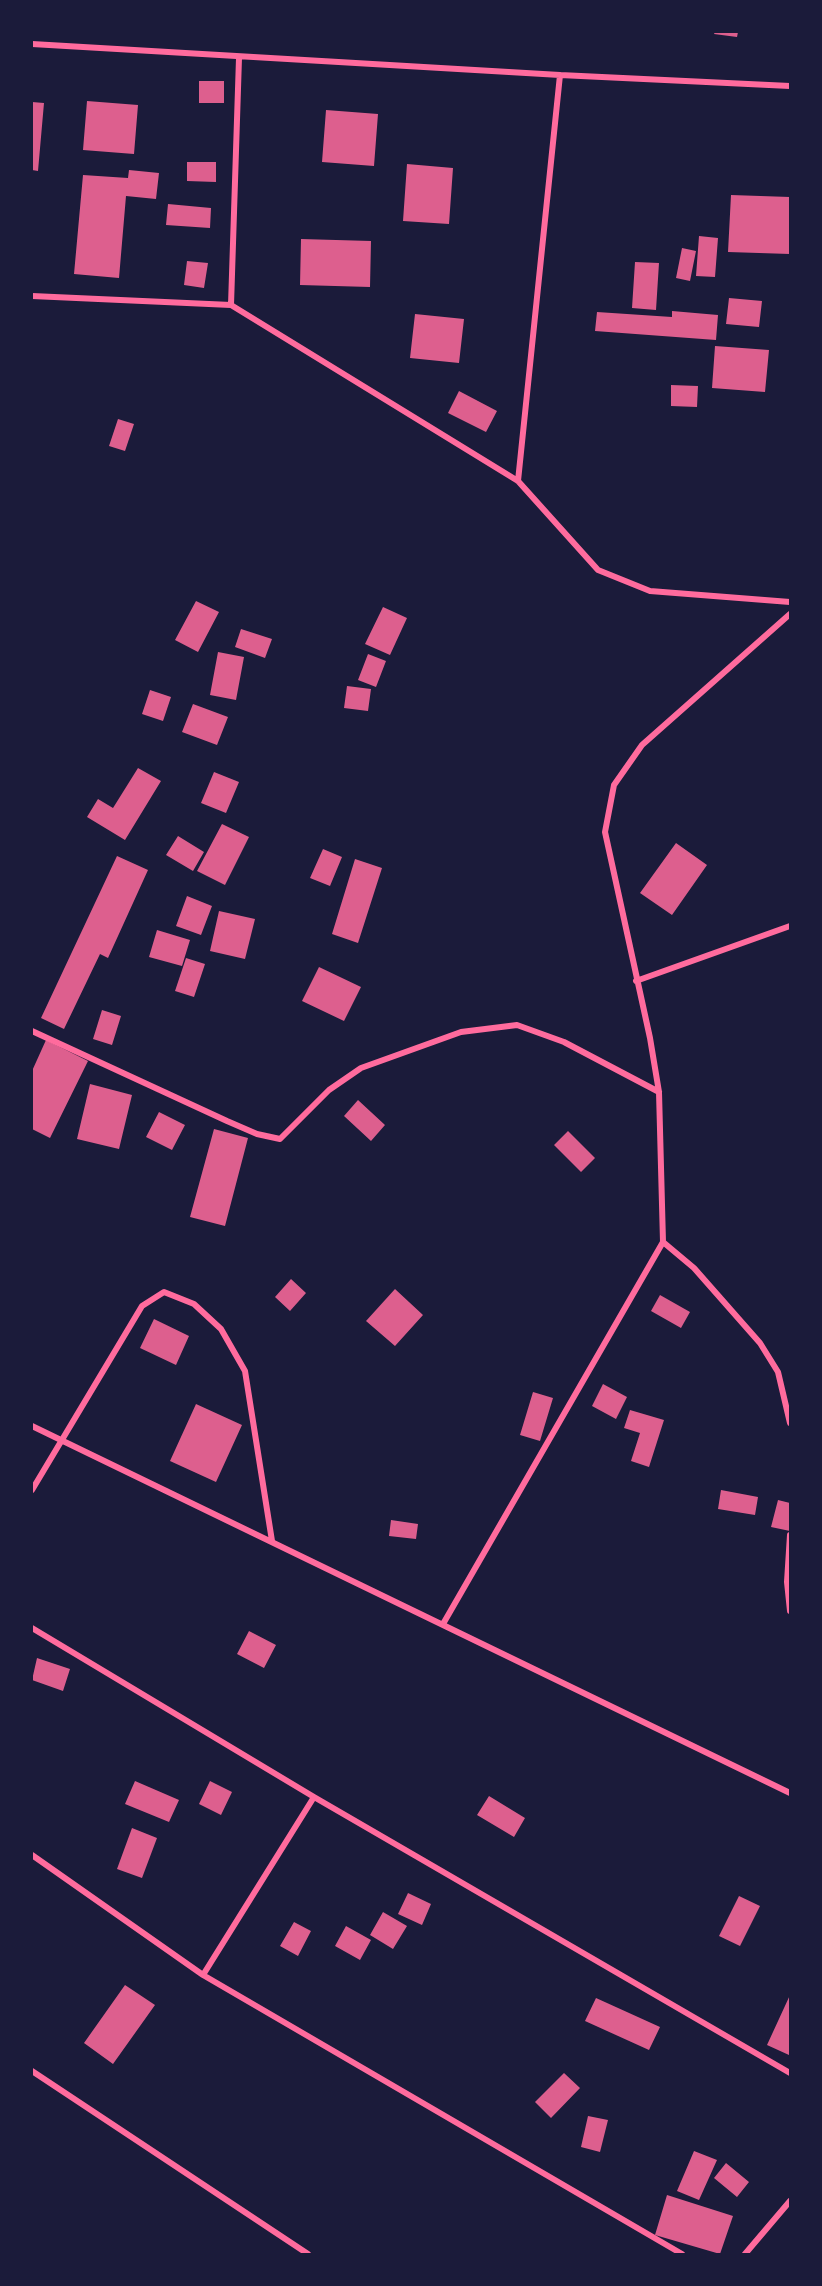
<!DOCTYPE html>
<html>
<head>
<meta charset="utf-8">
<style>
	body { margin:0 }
	#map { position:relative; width:822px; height:2286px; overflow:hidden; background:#1b1b3a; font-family:"Alegreya Sans",sans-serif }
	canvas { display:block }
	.frame { position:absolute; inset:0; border:33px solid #1b1b3a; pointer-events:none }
</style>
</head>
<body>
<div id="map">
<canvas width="822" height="2286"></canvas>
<div class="frame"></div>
</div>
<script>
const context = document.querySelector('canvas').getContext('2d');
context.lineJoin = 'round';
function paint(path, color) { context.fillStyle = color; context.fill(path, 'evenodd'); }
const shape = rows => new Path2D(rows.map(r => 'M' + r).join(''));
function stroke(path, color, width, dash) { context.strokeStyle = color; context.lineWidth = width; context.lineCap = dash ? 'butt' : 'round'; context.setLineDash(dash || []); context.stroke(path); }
paint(shape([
	[715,32,738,32,737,37,714,34],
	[199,81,224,81,224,103,199,103],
	[87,101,138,105,134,154,83,150],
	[32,102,44,103,38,171,32,170],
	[326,110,378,114,374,166,322,162],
	[187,162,216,162,216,182,187,181],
	[407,164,453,168,449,224,403,221],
	[129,170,159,173,156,199,126,196,119,278,74,274,83,175,128,178],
	[731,195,790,197,790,254,728,252],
	[168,204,211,208,210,228,166,225],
	[699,236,718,238,715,277,696,276],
	[301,239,371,241,370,287,300,285],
	[682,248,696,251,690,281,676,278],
	[187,261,208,263,204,288,184,285],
	[635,262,659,263,656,310,632,308],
	[729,298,762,301,759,327,726,324],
	[672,311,718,315,716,340,595,331,597,312,672,317],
	[415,314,464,319,459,363,410,358],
	[715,346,769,350,765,392,712,388],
	[671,385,698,386,697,407,671,406],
	[459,391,497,411,486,432,448,413],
	[118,419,134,424,125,451,109,446],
	[196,601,219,612,198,652,175,640],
	[383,607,407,618,390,655,365,644],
	[241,629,272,639,265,658,235,647],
	[218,652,244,657,236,700,210,695],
	[368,654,386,661,376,687,358,680],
	[347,686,371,689,368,711,344,708],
	[150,690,171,697,163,721,142,714],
	[193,704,228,717,217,745,182,732],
	[138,768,161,781,125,840,87,817,98,799,113,808],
	[214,772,239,782,226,813,201,803],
	[222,824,249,837,225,885,197,871],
	[178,836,204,852,193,871,166,855],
	[676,843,707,865,672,915,640,893],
	[323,849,342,857,330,886,310,878],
	[117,856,148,870,108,958,100,954,64,1029,41,1018],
	[355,859,382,868,358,943,332,934],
	[187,896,212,906,201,935,176,926],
	[219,911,255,919,245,959,210,951],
	[157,930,190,940,182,966,149,957],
	[186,958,205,964,194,997,175,991],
	[319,967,361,987,344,1021,302,1001],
	[102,1010,121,1016,112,1045,93,1039],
	[46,1040,88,1061,50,1138,32,1129,32,1071],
	[90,1084,132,1095,119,1149,77,1139],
	[358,1100,385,1125,371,1141,344,1116],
	[159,1112,185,1125,172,1150,146,1137],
	[214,1129,248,1138,225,1226,190,1217],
	[568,1131,595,1158,581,1172,554,1145],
	[291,1279,306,1293,290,1311,275,1297],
	[395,1289,423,1315,395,1346,366,1321],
	[660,1295,690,1312,681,1328,651,1311],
	[154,1319,189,1336,176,1365,140,1348],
	[603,1384,627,1397,616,1419,592,1406],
	[533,1392,553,1398,540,1441,520,1435],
	[196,1404,242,1425,216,1482,170,1461],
	[630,1410,664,1420,649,1467,631,1461,640,1433,624,1428],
	[721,1490,758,1497,755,1515,718,1509],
	[778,1500,790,1503,790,1531,771,1527],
	[391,1520,418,1524,416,1539,389,1536],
	[249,1631,276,1645,264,1668,237,1654],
	[37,1658,70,1669,63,1691,32,1680],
	[135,1781,179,1800,169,1822,125,1804],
	[210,1781,232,1792,221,1815,199,1804],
	[489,1796,525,1818,514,1837,477,1815],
	[132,1828,157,1838,142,1878,117,1869],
	[408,1893,431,1904,422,1925,398,1914],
	[739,1896,760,1906,740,1946,719,1936],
	[383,1912,407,1926,393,1949,370,1935],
	[294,1922,311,1931,298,1956,280,1946],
	[346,1926,371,1940,360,1960,335,1946],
	[125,1985,155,2005,113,2064,84,2043],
	[790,1995,790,2051,789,2055,767,2045],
	[596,1998,660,2027,649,2050,585,2021],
	[564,2073,580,2088,551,2118,535,2102],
	[588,2116,608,2120,600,2152,581,2147],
	[694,2151,717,2160,699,2200,677,2191],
	[726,2163,749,2182,737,2197,714,2178],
	[667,2195,733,2216,720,2254,655,2235]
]), '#dd5f8e');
stroke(shape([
	[32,44,560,75,790,86],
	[32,296,231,305,239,58],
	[231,305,518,481,598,570,650,591,790,602],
	[518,481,560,75],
	[636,981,790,926],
	[32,1031,227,1121,257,1134,280,1139,329,1090,361,1068,461,1032,517,1025,564,1042,659,1092],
	[663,1242,694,1268,760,1343,778,1372,790,1423],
	[32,1426,790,1793],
	[32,1490,142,1306,164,1292,194,1304,221,1329,245,1371,272,1541],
	[790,1535,787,1582,790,1611],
	[443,1624,663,1242,659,1092,650,1038,605,832,614,785,642,745,790,614],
	[32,1628,314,1797,790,2073],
	[32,1855,203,1975,682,2254],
	[203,1975,314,1797],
	[32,2071,308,2254],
	[745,2254,790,2201]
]), '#ff6b9d', 6);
</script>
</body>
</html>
